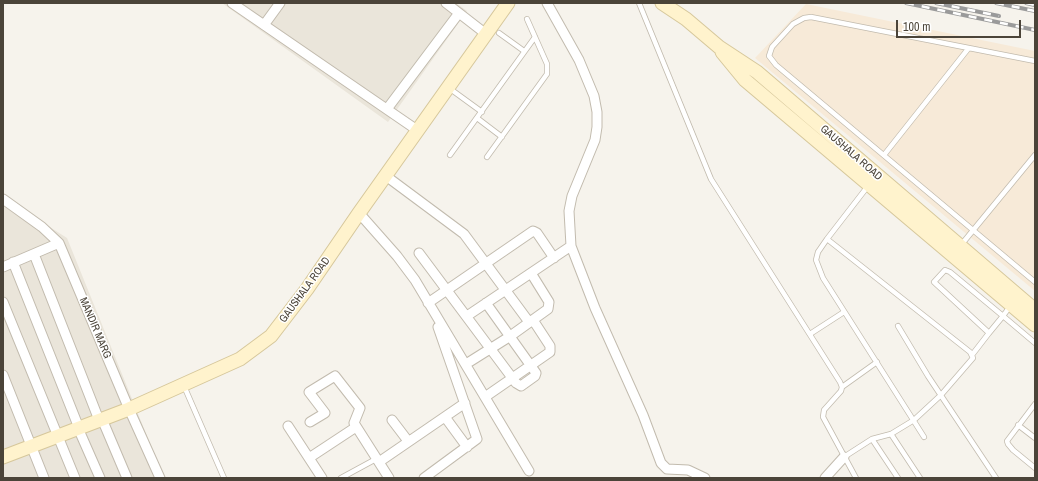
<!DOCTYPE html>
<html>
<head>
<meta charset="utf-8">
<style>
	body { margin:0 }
	#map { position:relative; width:1038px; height:481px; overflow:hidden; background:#f6f3ec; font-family:"Archivo Narrow",sans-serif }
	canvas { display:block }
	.frame { position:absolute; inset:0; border:4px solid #4b4439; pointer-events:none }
	.scale { position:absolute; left:896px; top:20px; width:125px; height:18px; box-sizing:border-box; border:2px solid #4b4439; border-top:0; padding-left:5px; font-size:12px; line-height:14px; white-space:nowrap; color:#4b4439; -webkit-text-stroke:3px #fff; paint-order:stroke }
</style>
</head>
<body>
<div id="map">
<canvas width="1038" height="481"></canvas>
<div class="frame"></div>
<div class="scale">100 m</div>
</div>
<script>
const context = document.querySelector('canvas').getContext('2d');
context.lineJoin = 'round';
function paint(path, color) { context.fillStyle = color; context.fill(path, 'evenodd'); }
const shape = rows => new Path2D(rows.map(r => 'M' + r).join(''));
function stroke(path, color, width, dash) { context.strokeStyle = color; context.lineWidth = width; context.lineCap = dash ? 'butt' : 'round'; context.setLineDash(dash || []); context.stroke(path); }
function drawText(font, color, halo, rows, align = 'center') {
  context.font = font + ' "Archivo Narrow",sans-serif'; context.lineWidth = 3; context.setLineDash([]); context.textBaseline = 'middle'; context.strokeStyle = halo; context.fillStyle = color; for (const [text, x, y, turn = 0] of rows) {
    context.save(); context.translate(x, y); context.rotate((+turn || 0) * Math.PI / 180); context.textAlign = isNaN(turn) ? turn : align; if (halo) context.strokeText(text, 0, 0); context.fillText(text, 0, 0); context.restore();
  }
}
paint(shape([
	[222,3,456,3,467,11,388,122],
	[3,197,67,238,164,478,3,478]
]), '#eae5da');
paint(shape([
	[806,4,1035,51,1035,291,755,58]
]), '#f7ead8');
const lane = shape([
	[639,3,711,179,840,382,842,387,841,391,824,410,823,417,856,478],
	[499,33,524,51],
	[1035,61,811,17,804,18,793,24,772,47,769,56,776,65,1035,282],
	[449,88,482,112],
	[477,118,502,137],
	[450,155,535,37],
	[884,155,968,49],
	[487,157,547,74,547,64,527,19],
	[868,186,827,239,818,252,816,260,823,278,924,437],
	[827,239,970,352,973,358,941,395,914,420,891,434,872,439,844,457],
	[961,245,1035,155],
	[1011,305,1003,316,989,333,934,282,945,270,950,272,1003,316,1035,343],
	[898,326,928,376,996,478],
	[810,334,844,312],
	[972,355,989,333],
	[184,386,224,478],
	[842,387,877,362],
	[1035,404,1007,441,1008,444,1013,450,1035,468],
	[1018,425,1035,438],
	[891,434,920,478],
	[872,439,898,478],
	[341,478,376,459]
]);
const street = shape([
	[232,3,417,130],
	[446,3,486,34],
	[547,3,579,60,594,96,597,112,597,127,595,140,572,196,569,211,571,246,595,308,643,415,661,463,667,469,688,470,705,478],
	[264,25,280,3],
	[387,109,459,13],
	[386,176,464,234,529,322],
	[3,199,42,227,59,243,129,409,160,478],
	[359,213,397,256,415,280,529,471],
	[419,253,516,383,521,386,535,376,536,373,486,303],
	[34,254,99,420],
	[13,262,79,428],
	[3,267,59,243],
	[3,302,75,478],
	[428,303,533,231,537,233,554,258],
	[467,316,571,246],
	[466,364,509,337,548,309,549,302,531,273],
	[3,375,44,478],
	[485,397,550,352,550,346,533,320],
	[445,417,467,447],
	[102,419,127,478],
	[392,420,408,441],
	[310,422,325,413,309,392,335,376,360,408,354,423,389,478],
	[288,426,322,478],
	[78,428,100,478],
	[309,458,356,427],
	[379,462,465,403],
	[424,478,477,439,438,327],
	[825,478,844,457]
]);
const secondary = shape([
	[662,3,686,19,719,47,757,72,1035,310],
	[722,52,745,80,1035,325],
	[3,457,129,409,240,359,271,336,307,289,359,213,508,3]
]);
stroke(lane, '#c2bbae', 6);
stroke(street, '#c2bbae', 11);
stroke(secondary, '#d6c79b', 15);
stroke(lane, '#fff', 4.5);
stroke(street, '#fff', 9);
stroke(secondary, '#fff3cd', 13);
const rail = shape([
	[906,3,1035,30],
	[936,3,999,16],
	[996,3,1035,11],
	[1026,3,1035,5]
]);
stroke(rail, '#9a9a9a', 4);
stroke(rail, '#fff', 2.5, [8]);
drawText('11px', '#4b4439', '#fff', [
	["GAUSHALA ROAD",851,153,41],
	["GAUSHALA ROAD",305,290,-54],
	["MANDIR MARG",95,328,67]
]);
</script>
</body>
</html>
